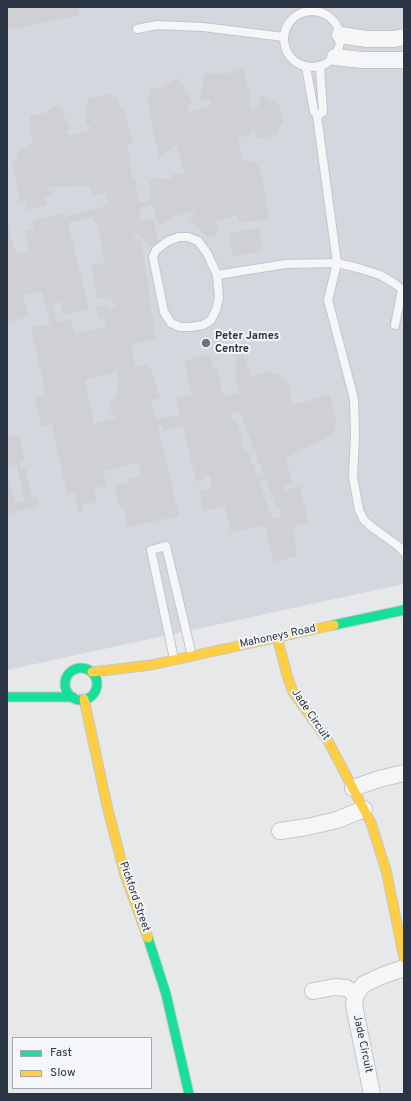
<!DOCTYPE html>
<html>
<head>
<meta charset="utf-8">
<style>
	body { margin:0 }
	#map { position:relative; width:411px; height:1101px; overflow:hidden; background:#e6e8ea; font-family:Overpass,sans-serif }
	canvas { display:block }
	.frame { position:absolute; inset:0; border:8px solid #2b3445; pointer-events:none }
	.legend { position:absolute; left:12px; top:1037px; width:140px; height:52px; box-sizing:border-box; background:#f4f6f9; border:1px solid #a4a8b1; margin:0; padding:5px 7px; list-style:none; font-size:12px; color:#2b3445 }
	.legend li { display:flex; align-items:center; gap:8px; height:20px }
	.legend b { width:20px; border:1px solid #a4a8b1 }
</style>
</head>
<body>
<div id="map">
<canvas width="411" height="1101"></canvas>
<div class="frame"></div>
<ul class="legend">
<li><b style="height:5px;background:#16e098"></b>Fast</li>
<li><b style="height:5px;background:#ffcf43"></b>Slow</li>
</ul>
</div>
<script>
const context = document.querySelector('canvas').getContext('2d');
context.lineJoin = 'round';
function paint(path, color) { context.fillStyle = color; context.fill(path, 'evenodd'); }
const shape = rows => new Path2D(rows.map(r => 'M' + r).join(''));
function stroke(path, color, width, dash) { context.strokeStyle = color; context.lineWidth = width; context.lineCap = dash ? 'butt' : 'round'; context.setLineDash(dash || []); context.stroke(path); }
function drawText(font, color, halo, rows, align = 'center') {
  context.font = font + ' Overpass,sans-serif'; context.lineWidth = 4; context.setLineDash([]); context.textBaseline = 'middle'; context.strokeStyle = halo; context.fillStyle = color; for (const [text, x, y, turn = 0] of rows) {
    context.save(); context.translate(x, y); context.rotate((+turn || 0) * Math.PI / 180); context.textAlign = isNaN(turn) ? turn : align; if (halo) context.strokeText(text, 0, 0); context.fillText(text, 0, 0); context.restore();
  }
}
paint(shape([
	[7,7,404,7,404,584,7,670]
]), '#d4d7dd');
paint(shape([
	[7,7,77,7,79,15,7,30],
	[244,69,251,102,249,102,252,114,254,109,257,108,262,95,280,106,283,121,276,135,259,139,254,130,251,130,251,135,238,138,242,160,249,161,255,163,260,169,269,220,239,222,237,215,216,220,218,230,216,235,213,237,208,238,190,221,195,211,176,216,158,225,153,204,139,208,141,222,153,218,158,241,156,245,152,247,135,233,133,235,140,240,142,244,155,338,131,345,135,367,145,365,149,367,152,371,160,398,151,400,156,420,180,414,176,398,192,394,184,361,202,355,203,358,210,356,213,368,216,368,224,397,240,392,234,371,238,369,235,362,238,361,234,349,238,349,245,358,251,377,270,372,281,376,288,384,292,405,330,395,336,421,334,431,325,439,286,457,292,483,283,486,284,491,300,486,308,522,293,527,297,556,274,562,265,525,231,532,225,506,204,511,200,491,211,489,210,482,212,481,209,473,203,475,204,479,196,482,183,426,164,431,162,425,158,426,179,516,128,527,123,506,119,507,115,485,128,482,127,479,142,476,139,462,103,471,107,485,94,489,97,502,82,505,84,511,79,513,76,503,77,503,75,492,67,494,52,424,42,427,35,397,46,395,31,328,50,324,42,290,23,295,29,317,7,322,7,220,16,254,30,250,25,231,34,228,33,221,65,213,66,217,109,205,106,193,93,196,90,186,48,187,51,195,44,197,46,205,28,210,26,201,20,202,12,162,19,161,17,153,32,144,30,116,44,113,58,105,71,129,66,130,69,136,90,130,90,125,85,126,88,97,98,97,110,94,112,99,117,97,120,107,123,106,133,144,127,145,130,156,128,157,133,180,135,179,139,203,152,199,148,178,171,179,170,173,184,174,177,144,159,158,147,99,151,97,149,89,160,87,178,78,193,103,186,105,189,112,210,106,211,99,200,101,204,73,229,73],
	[93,217,94,222,97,222,105,262,91,266,97,299,111,296,112,303,116,302,116,306,108,308,107,305,96,307,99,320,105,318,107,327,74,334,71,319,57,322,53,304,60,302,63,315,89,309,68,223],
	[117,372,119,380,117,388,117,397,109,401,112,415,115,414,117,418,94,424,85,380],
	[239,411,258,457,257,458,277,507,278,506,282,516,275,519,274,516,272,517,258,482,264,480,262,473,257,475,247,451,245,452,240,439,242,438,235,420,233,421,230,415],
	[259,228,263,251,233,257,229,233],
	[19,435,25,461,19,463,21,469,25,468,33,499,37,498,39,506,7,514,7,475,15,504,25,501,16,464,7,466,7,438]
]), '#ced0d3');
const lane = shape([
	'284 39a28 28 0 1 1 56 0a28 28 0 1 1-56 0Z',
	[137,29,157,25,203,27,284,37],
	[306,67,314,111,317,116,337,263,328,300,354,399,355,435,353,477,359,510,364,520,373,528,397,545,404,552],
	[317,116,323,112,320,67],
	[179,237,188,237,198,241,207,253,217,275,219,298,216,310,211,320,203,325,191,327,180,327,171,323,164,312,153,257,156,250,168,241,179,237],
	[217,275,286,264,337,263,358,268,380,275,394,283,404,291],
	[395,325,402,290],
	[174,659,151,550,166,546,192,656]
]);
const street = shape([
	[340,35,367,39,394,39,404,37],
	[335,57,362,60,404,60],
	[353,788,379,779,404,773],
	[280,831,307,827,337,820,364,809],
	[313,991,335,987,346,988,356,994],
	[372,1094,354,1005,356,994,364,984,384,975,404,968]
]);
const fast = shape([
	[334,625,404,610],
	'65 684a16 16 0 1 1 32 0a16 16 0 1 1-32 0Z',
	[8,697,73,697],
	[148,938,166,994,189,1094]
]);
const slow = shape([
	[277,637,287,675,293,692,327,739,371,823,386,870,404,958],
	[92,672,151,665,334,625],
	[84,699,108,810,125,875,148,938]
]);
stroke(lane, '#c4c6c8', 10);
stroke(street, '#c4c6c8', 18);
stroke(fast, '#c4c6c8', 11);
stroke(slow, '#c4c6c8', 11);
stroke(lane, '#f5f6f7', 8);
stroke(street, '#f5f6f7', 16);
stroke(fast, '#16e098', 9);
stroke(slow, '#ffcf43', 9);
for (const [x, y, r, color] of [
	[206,343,5,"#6c737f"]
]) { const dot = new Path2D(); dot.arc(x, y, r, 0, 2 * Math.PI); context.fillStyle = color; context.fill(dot); stroke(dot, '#f4f6f9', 1.5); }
drawText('bold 11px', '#2b3445', '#f4f6f9', [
	["Peter James",215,337],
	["Centre",215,350]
], 'left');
drawText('11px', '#2b3445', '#f4f6f9', [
	["Mahoneys Road",278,637,-12],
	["Jade Circuit",310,715,56],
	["Pickford Street",134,897,71],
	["Jade Circuit",362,1044,78]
]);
</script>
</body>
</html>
